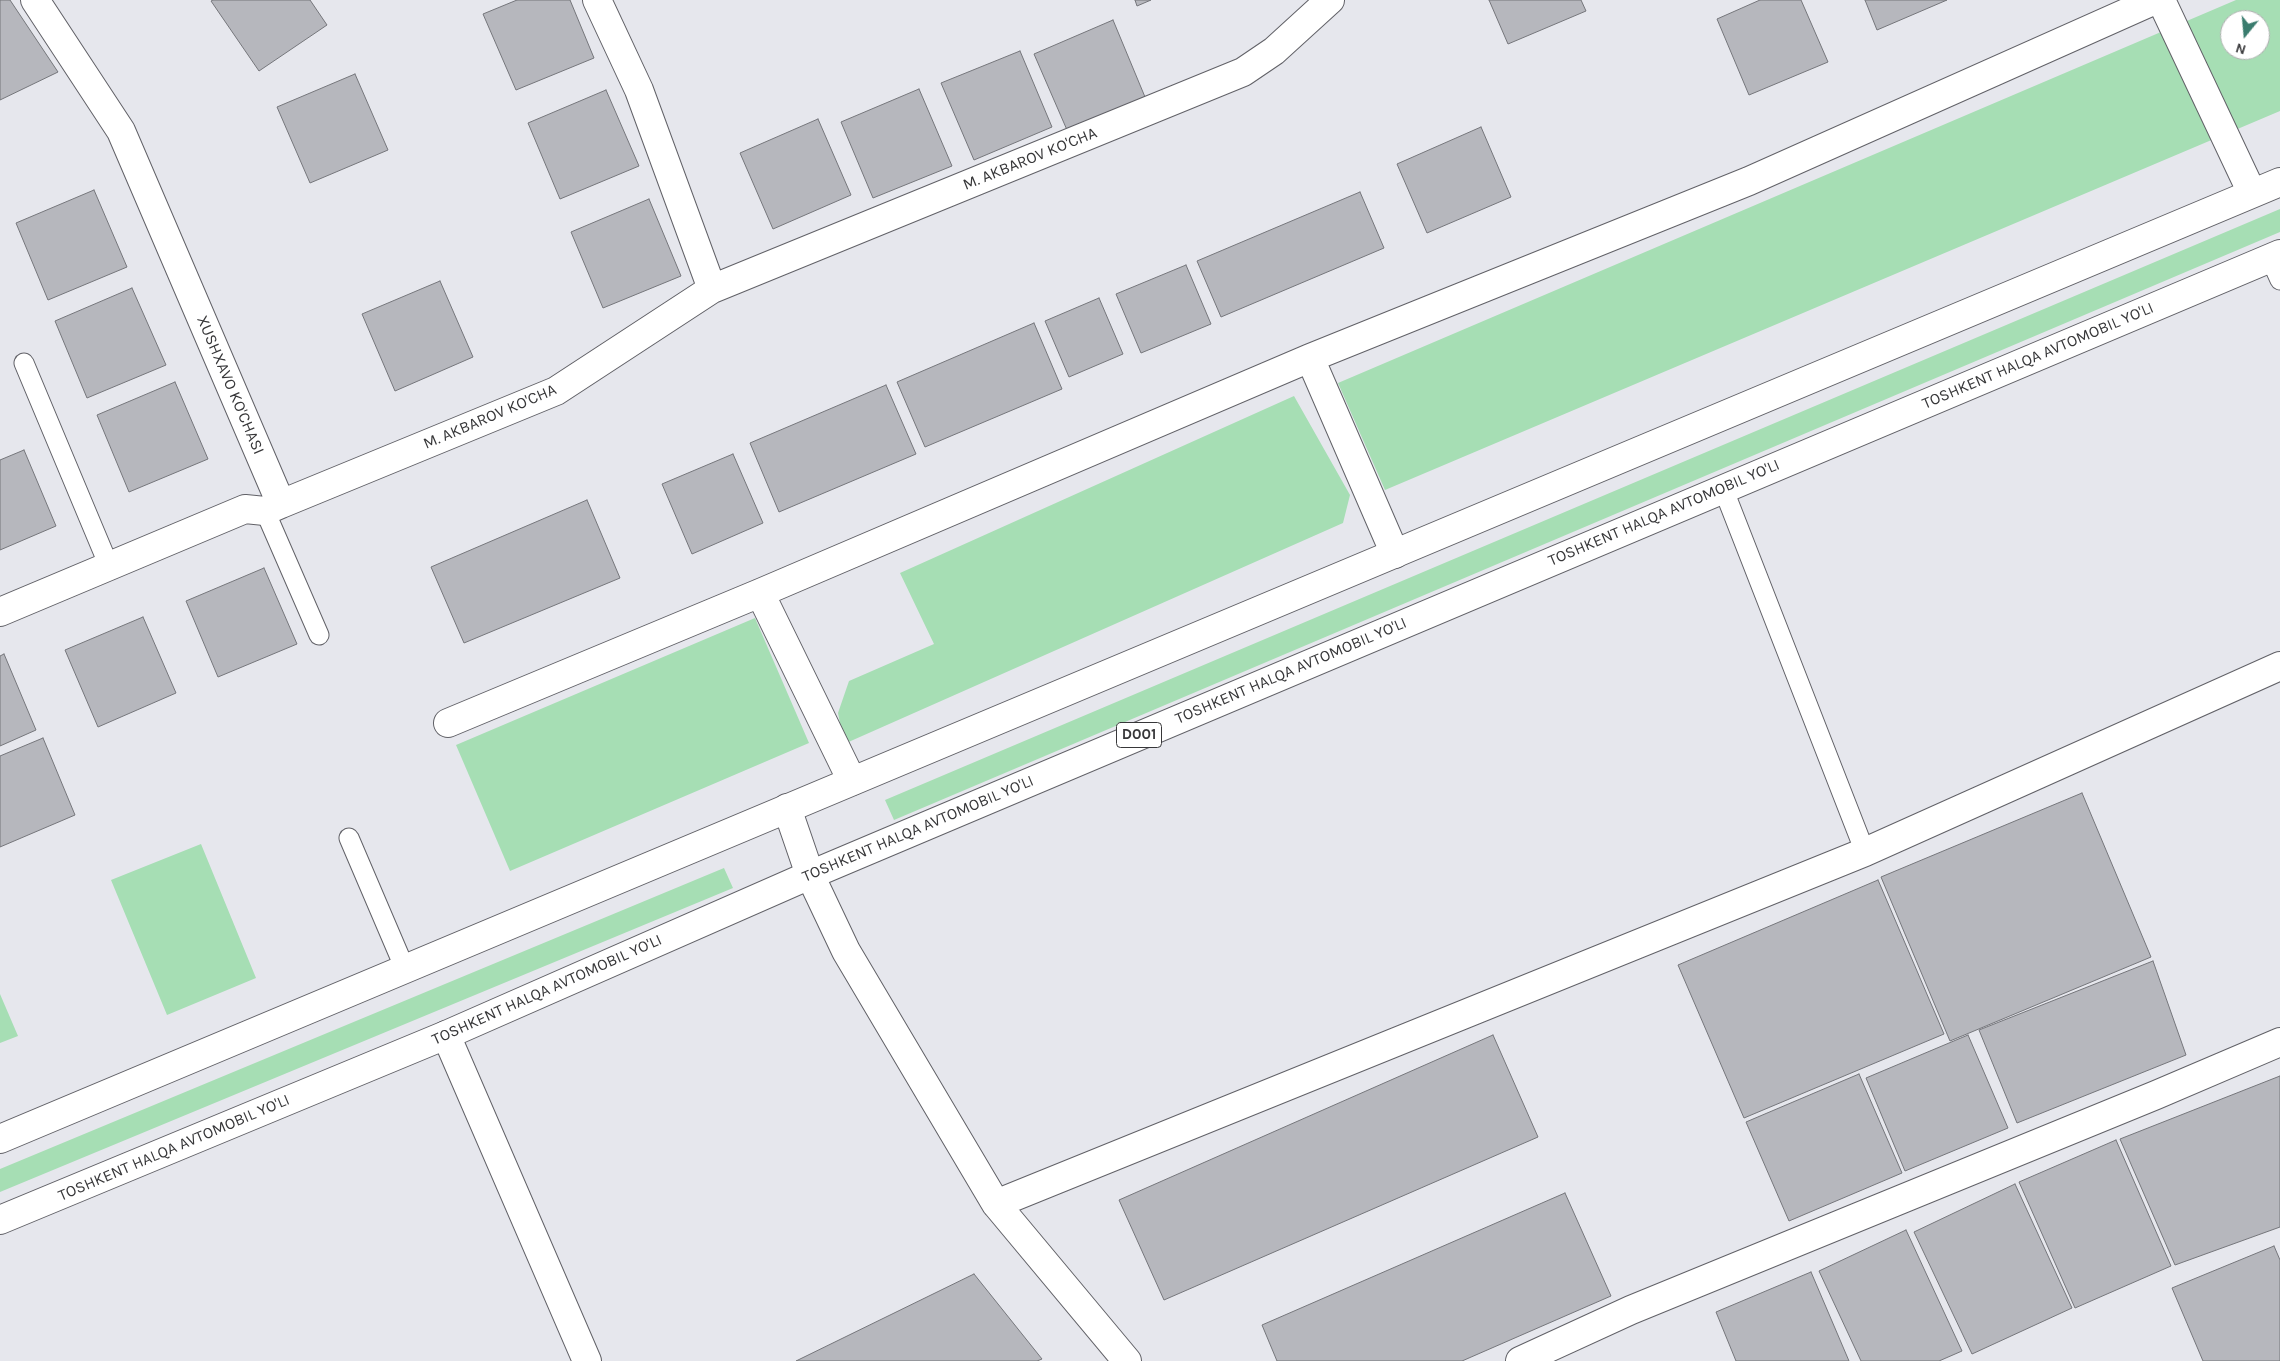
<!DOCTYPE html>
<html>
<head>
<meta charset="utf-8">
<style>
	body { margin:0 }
	#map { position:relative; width:2280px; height:1361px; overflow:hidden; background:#e6e7ed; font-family:Karla,sans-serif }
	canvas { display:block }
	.north { position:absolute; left:2220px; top:10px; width:50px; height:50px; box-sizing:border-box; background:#fff; border:1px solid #afafb0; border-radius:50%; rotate:197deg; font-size:14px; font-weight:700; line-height:20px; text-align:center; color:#373739 }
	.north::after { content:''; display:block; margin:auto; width:18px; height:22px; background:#3a7c6e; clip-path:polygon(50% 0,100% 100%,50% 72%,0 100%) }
</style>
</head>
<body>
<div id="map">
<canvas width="2280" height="1361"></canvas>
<div class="north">N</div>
</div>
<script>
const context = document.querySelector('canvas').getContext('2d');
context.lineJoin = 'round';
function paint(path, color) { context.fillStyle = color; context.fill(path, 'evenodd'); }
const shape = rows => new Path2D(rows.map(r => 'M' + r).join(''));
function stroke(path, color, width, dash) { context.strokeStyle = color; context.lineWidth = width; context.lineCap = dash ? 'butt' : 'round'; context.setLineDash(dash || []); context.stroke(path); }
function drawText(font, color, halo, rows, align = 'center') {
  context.font = font + ' Karla,sans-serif'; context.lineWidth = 5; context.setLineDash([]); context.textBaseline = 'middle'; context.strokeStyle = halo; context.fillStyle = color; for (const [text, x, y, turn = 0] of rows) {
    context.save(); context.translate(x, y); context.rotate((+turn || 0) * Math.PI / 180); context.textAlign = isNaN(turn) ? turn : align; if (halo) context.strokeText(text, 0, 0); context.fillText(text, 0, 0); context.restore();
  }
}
paint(shape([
	[2236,0,2280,0,2280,111,1385,490,1338,383],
	[2230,20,2260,20,2260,50,2230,50],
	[2280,209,2280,232,894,820,885,800],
	[1294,396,1350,495,1343,523,844,744,838,713,849,681,934,644,900,573],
	[755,618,809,743,510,871,456,745],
	[201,844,256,978,167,1015,111,880],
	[724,868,733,888,0,1192,0,1169],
	[0,994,18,1036,0,1043]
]), '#a6deb4');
const building = shape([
	[0,0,10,0,58,72,0,100,0,0],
	[213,0,310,0,327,25,259,71,211,1,213,0],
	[517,0,570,0,594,58,516,90,483,14,517,0],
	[1135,0,1151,0,1137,6,1135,0],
	[1489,0,1581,0,1586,11,1508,44,1489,0],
	[1760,0,1801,0,1828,62,1749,95,1717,19,1760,0],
	[1865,0,1947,0,1877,30,1865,0],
	[1113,20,1145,97,1067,130,1034,54,1113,20],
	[1020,51,1052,127,974,160,941,83,1020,51],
	[355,74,388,150,310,183,277,107,355,74],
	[919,89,952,166,873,198,841,122,919,89],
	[606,90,639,166,560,199,528,123,606,90],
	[818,119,851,195,773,229,740,153,818,119],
	[1481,127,1511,197,1427,233,1397,164,1481,127],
	[94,190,127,267,48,300,16,223,94,190],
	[1360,192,1384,248,1221,317,1197,261,1360,192],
	[649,199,681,276,603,308,571,232,649,199],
	[1186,265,1211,324,1141,353,1116,294,1186,265],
	[440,281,473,357,395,391,362,314,440,281],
	[132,288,166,365,87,398,55,321,132,288],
	[1099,298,1123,354,1069,377,1045,321,1099,298],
	[1034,323,1062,389,925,447,897,382,1034,323],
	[175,382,208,459,129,492,97,415,175,382],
	[886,385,916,454,779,512,750,443,886,385],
	[24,450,56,526,0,550,0,460,24,450],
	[733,454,763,523,692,554,662,484,733,454],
	[587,500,620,578,464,643,431,567,587,500],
	[264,568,297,644,218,677,186,601,264,568],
	[143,617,176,693,98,727,65,650,143,617],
	[4,654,36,730,0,746,0,656,4,654],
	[43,738,75,815,0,847,0,756,43,738],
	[2082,793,2151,957,1950,1041,1881,877,2082,793],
	[1878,880,1944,1034,1744,1118,1678,965,1878,880],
	[2153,961,2186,1055,2017,1123,1979,1030,2153,961],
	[1493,1035,1538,1137,1164,1300,1119,1200,1493,1035],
	[1968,1035,2008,1128,1905,1171,1866,1078,1968,1035],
	[1859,1074,1902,1173,1789,1221,1746,1122,1859,1074],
	[2280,1076,2280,1227,2175,1265,2120,1139,2280,1076],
	[2116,1140,2171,1266,2075,1308,2019,1182,2116,1140],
	[2015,1184,2072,1308,1972,1354,1914,1232,2015,1184],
	[1565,1193,1611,1296,1462,1361,1277,1361,1262,1325,1565,1193],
	[1906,1230,1962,1351,1939,1361,1861,1361,1819,1271,1906,1230],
	[2274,1246,2280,1260,2280,1361,2203,1361,2172,1288,2274,1246],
	[1811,1272,1849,1361,1736,1361,1716,1312,1811,1272],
	[974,1274,1042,1359,1037,1361,796,1361,974,1274]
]);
paint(building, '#b6b7bd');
stroke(building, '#75767b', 1);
const lane = shape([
	[2270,258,2280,280],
	[24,363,109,566],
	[1723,488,1865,852],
	[265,511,319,635],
	[349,838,405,969]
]);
const street = shape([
	[597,0,639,90,712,289],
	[2161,0,2252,193],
	[1310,358,1395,554],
	[281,504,556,391,712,289,1243,72,1274,51,1330,0],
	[760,593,852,781],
	[0,612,245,509,265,511,281,504,121,131,35,0],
	[448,723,760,593,1310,358,1749,181,2155,0],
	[787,808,810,875,846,951,996,1204,1127,1361],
	[446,1035,587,1361],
	[996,1204,1865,852,2280,666],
	[1520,1361,1631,1310,2156,1095,2280,1042]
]);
const highway = shape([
	[0,1139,2280,182],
	[0,1220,446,1035,810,875,2280,254]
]);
stroke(lane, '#616167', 21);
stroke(street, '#616167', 30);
stroke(highway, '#616167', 30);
stroke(lane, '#fff', 19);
stroke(street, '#fff', 28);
stroke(highway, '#fff', 28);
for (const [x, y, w] of [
	[1139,735,45]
]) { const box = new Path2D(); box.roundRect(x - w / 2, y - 12.5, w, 25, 4); context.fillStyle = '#fff'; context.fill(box); stroke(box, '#373739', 1); }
drawText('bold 15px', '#373739', null, [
	["D001",1139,735]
]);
drawText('16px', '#373739', '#fff', [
	["M. AKBAROV KO'CHA",1030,159,-22],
	["TOSHKENT HALQA AVTOMOBIL YO'LI",2038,356,-23],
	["XUSHXAVO KO'CHASI",230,385,67],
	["M. AKBAROV KO'CHA",490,417,-23],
	["TOSHKENT HALQA AVTOMOBIL YO'LI",1664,513,-23],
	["TOSHKENT HALQA AVTOMOBIL YO'LI",1291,671,-23],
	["TOSHKENT HALQA AVTOMOBIL YO'LI",918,829,-23],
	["TOSHKENT HALQA AVTOMOBIL YO'LI",547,990,-24],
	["TOSHKENT HALQA AVTOMOBIL YO'LI",174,1148,-23]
]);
</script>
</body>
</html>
